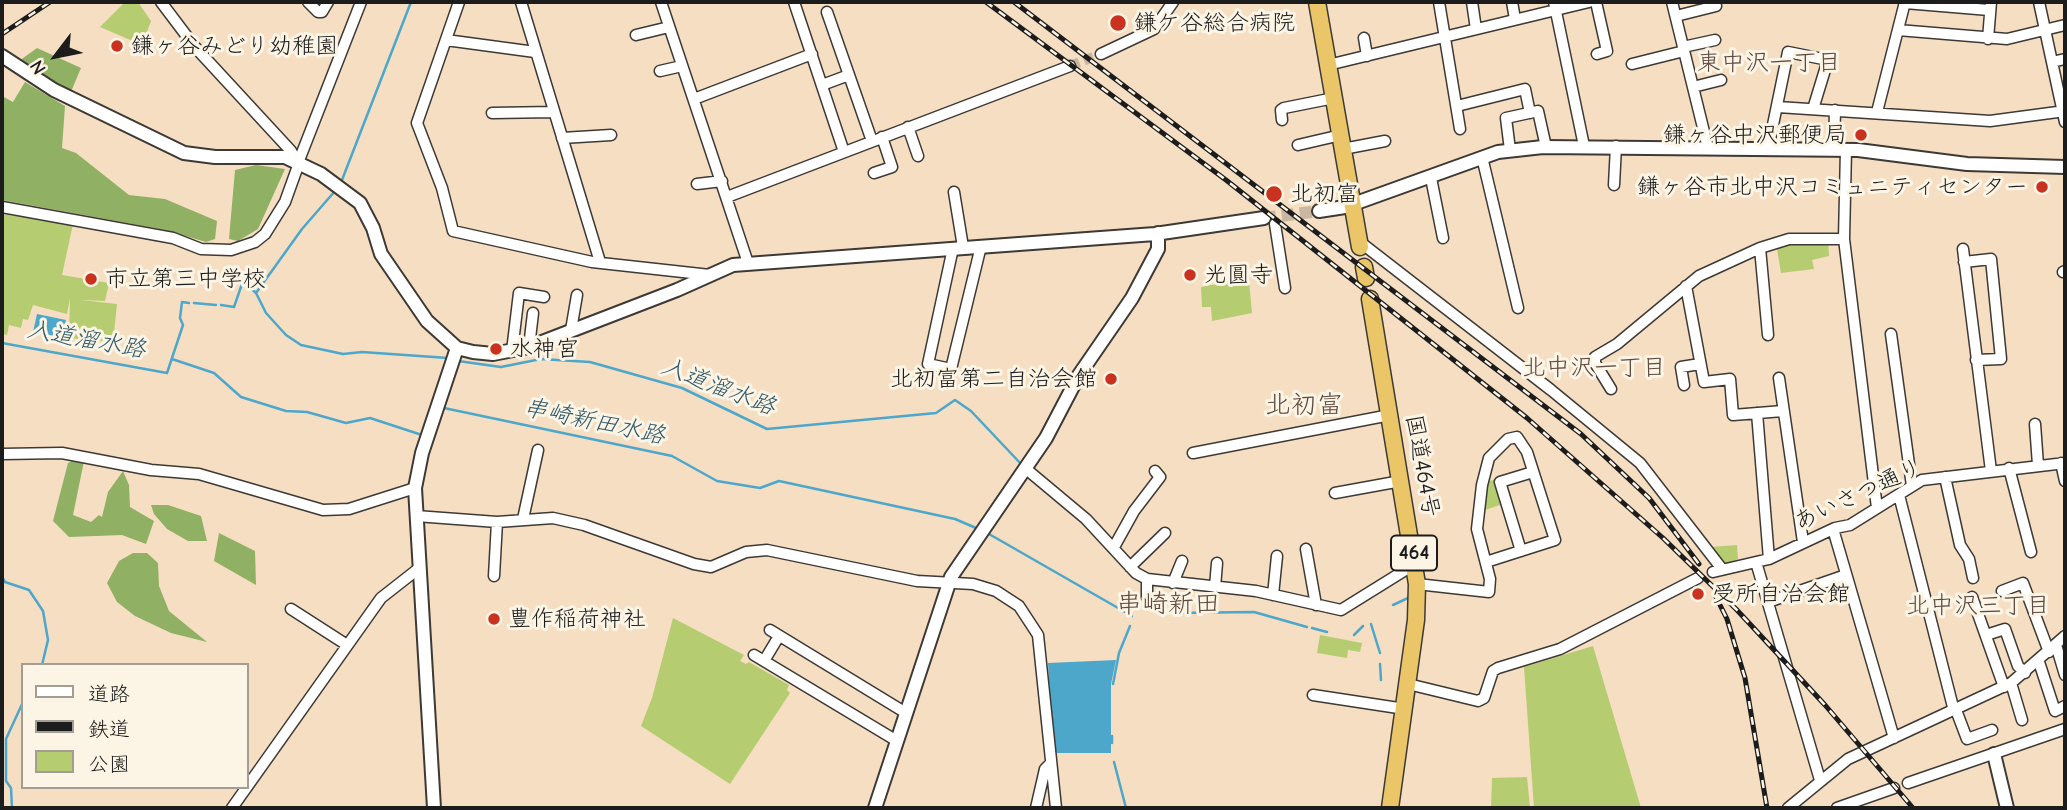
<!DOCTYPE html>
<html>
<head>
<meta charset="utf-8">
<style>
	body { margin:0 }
	#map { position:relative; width:2067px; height:810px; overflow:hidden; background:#f5dec2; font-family:"Comic Neue","Klee One",sans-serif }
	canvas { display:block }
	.frame { position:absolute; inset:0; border:4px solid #1c1c1c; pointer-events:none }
	.legend { position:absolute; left:21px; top:663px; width:228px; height:126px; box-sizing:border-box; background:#fcf5e5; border:2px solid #a29e95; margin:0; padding:9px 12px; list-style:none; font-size:21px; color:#1c1c1c }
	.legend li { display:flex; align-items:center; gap:14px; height:35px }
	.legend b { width:35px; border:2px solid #a29e95 }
	.north { position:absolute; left:21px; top:21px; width:70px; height:70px; -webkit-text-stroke:5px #fcf5e5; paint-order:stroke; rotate:238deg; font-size:19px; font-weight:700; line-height:28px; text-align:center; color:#1c1c1c }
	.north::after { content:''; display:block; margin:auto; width:24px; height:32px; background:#1c1c1c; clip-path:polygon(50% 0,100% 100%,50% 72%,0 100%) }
</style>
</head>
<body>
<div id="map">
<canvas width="2067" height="810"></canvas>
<div class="frame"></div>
<ul class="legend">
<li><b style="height:9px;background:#fff"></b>道路</li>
<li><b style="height:9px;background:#1c1c1c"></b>鉄道</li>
<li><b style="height:19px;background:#b5cc71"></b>公園</li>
</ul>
<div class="north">N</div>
</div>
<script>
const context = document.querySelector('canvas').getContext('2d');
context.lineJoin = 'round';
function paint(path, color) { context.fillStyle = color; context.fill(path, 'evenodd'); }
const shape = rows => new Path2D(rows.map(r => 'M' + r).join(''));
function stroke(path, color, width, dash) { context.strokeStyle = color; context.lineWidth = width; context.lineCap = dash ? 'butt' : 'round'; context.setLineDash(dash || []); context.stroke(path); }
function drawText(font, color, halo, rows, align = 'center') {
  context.font = font + ' "Comic Neue","Klee One",sans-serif'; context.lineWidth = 6; context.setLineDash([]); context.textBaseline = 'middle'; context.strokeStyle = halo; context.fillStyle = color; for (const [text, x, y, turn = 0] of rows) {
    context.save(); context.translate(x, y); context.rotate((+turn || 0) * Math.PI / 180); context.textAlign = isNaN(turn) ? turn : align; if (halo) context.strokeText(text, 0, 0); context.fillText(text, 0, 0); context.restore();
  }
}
paint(shape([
	[125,2,138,2,151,21,142,45,100,27],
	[2,214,73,224,62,275,109,283,105,301,81,300,117,304,113,342,69,338,70,298,67,314,33,305,28,320,23,319,21,328,9,325,7,335,2,334],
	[1792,241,1828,241,1829,256,1812,260,1814,269,1781,273,1777,249],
	[1237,280,1249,281,1252,313,1212,321,1211,307,1202,307,1201,287],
	[1495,479,1503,504,1482,511,1487,482],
	[1737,545,1738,559,1724,565,1710,547],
	[673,618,744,655,740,661,746,664,749,662,789,685,787,690,790,693,730,784,641,726,652,698],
	[1320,635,1362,643,1360,652,1348,650,1347,658,1317,653],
	[1593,646,1641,808,1534,808,1524,667],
	[1527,777,1530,808,1491,808,1492,778]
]), '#b5cc71');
paint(shape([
	[37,48,81,68,70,94,19,61],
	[25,82,65,106,62,148,76,153,129,195,165,199,217,221,215,239,206,242,165,230,2,200,2,96,13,102],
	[256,165,285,169,258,229,238,241,229,239,235,170],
	[76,459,84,461,73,515,91,522,99,515,102,517,108,492,123,471,129,485,130,507,154,521,146,544,122,535,69,537,53,521,68,463],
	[151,505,168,505,201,516,207,541,188,541,167,529,154,514],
	[219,533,255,551,256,585,214,561],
	[133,553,147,553,158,563,159,586,169,611,207,642,171,633,135,616,117,602,107,583,119,561]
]), '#90b063');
paint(shape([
	[37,314,66,320,62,337,33,332],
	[1116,660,1111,684,1111,753,1053,753,1048,663]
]), '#4da7cb');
stroke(shape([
	[342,180,411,2],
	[256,293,302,229,335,191],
	[194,303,216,305],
	[221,305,234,307,243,281,256,293,266,313,286,335,301,345,343,354,362,352,448,358],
	[2,343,167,373,183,325,180,318,182,302,189,303],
	[172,359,214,373,241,397,286,411,307,412,346,423,370,418,422,435],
	[458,361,501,367,541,359,590,362,682,388,767,429,936,413,955,400,971,411,1022,465],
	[444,408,672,456,717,481,760,488,779,481,955,519,976,528],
	[989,534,1132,616],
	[2,577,5,582,29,590,43,611,48,640,42,665],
	[1393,605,1408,598],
	[1174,613,1254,612,1307,627],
	[1371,624,1380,653],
	[1312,628,1327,632],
	[1354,635,1363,626],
	[1380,664,1381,680],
	[1113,684,1119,653,1130,626],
	[1112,743,1112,736],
	[1114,762,1126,808],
	[12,808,11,788,6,781,6,739,23,702]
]), '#4da7cb', 2.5);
stroke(shape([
	[1070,66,1101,54]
]), '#cab7a1', 10, [10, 5]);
stroke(shape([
	[1264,218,1319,211]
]), '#cab7a1', 12, [12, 6]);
const minor = shape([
	[161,2,195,47,291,151,298,163],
	[308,2,318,12,322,12,328,2],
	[459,2,417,123,442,188,453,231,592,262,710,275],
	[521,2,600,262],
	[661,2,748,263],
	[794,2,844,152],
	[1439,2,1460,129],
	[1472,2,1476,29],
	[1512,2,1515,19],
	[1554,2,1584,146],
	[1596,2,1607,51,1597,54],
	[1672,2,1708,148],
	[2039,2,2065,122],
	[1905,3,1989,10],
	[827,12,872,141],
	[1676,16,1716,6],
	[1898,30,2007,39,2065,25],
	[636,35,669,27],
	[1364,38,1367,56],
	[1988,39,1991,2],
	[446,40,535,52],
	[1683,47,1715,40],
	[1101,54,1154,29,1173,2],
	[2052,62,2065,59],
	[1632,64,1684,51],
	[1328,65,1589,2],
	[660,71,682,66],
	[822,85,849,75],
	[1693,87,1721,80],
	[694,99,812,54],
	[1457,106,1525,89,1530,113],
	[1778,107,1990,121,2065,111],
	[1877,112,1905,2],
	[492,113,554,112],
	[1282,120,1281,110,1284,108,1334,98],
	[908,127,918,156],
	[562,138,611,135],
	[1298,145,1341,135],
	[1343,149,1385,141],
	[1768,149,1788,52,1828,60,1813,109],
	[1834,149,1835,110],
	[1846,149,1844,239,1877,508],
	[1510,150,1506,118,1538,111,1546,147],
	[1482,157,1518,308],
	[298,163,361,2],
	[874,173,892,167,882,137],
	[1431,178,1443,238],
	[697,184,722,181],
	[1614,185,1616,146],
	[954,192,963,247],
	[727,197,1070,66],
	[2,207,173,238,201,249,231,250,255,242,265,234,285,202,299,163],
	[1275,224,1285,288],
	[1360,242,1551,390,1640,463,1722,569],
	[953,248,928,364,951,369,981,246],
	[1760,248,1768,335],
	[1963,249,1991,471],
	[1964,262,1991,259,2001,359,1976,360],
	[2063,272,2065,271],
	[1686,286,1704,382,1730,379,1733,415,1783,411],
	[571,330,577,295],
	[1891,334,1912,486],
	[529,347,533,313],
	[512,351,519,293,544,297],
	[1779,378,1803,542],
	[1684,385,1681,367,1700,364],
	[1611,389,1595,363,1595,357,1617,344,1699,276,1760,248,1789,239,1844,239],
	[1757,413,1769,559],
	[2035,424,2038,465],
	[1193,453,1390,415],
	[2,454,62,453,151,470,199,474,323,510,349,509,415,488],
	[2061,463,2065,481],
	[1025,468,1086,519,1136,573,1147,579,1256,591,1341,610,1415,564],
	[2009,468,2031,552],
	[1945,477,1960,545,1969,559,1973,578],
	[1335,493,1401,481],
	[1899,495,1954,711],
	[416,516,497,522,553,518,584,525,694,564,711,567,746,552,767,550,917,581,973,584,996,591,1019,606,1038,635,1056,808],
	[523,519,538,450],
	[1833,529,1894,738],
	[1114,547,1134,511,1160,477,1155,471],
	[1306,549,1316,605],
	[1521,551,1500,482,1533,472],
	[1756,562,1820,780],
	[1130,567,1165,533],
	[1713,572,1769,559,1835,528,1850,525,1922,480,2065,463],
	[494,576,497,522],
	[1173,583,1182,561],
	[1417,584,1489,592,1490,579,1477,529,1482,485,1489,458,1508,439,1517,437,1527,452,1555,540,1486,562],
	[1215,587,1217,563],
	[2002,591,2023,583,2049,652],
	[1273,595,1277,556],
	[1147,597,1147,579],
	[1972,597,2004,687],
	[1768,602,1846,575],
	[291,609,347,645],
	[770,630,906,713],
	[1986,635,2005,629,2018,666,2025,673],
	[779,636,764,661,897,741],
	[2056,645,2065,675],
	[754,655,764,661],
	[2039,662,2055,711,2065,706],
	[2011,683,2022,720],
	[1408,684,1478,701,1484,698,1493,671,1498,668,1560,649,1698,578],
	[1313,695,1405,709],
	[1956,710,1967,739,1992,730],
	[1908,783,2065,729],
	[232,808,381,598,418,569],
	[1036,808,1045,769,1050,764],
	[1788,808,1848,759,2011,683,2065,636],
	[1837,808,1894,788]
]);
const tertiary = shape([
	[2,56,54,90,184,153,215,157,285,157,321,174,360,203,373,228,381,254,427,321,457,348,473,352,493,354,529,347,677,290,733,265,1155,234,1264,218],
	[1319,211,1345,207,1498,152,1543,147,1858,150,1967,164,2065,167],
	[1994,754,2007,808],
	[434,808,415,488,422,453,457,348],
	[875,808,951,577,1046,438,1079,375,1132,298,1158,249,1158,233]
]);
const trunk = shape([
	[1317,2,1360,247],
	[1364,267,1366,278],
	[1370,299,1417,584,1416,620,1390,808]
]);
stroke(minor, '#3d3935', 13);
stroke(tertiary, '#3d3935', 16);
stroke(trunk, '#3d3935', 19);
stroke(minor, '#fff', 10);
stroke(tertiary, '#fff', 12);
stroke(trunk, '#eac669', 16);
const rail = shape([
	[986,2,1226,180,1527,418,1663,538,1736,609,1825,705,1913,808],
	[1014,2,1581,434,1649,498,1699,564],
	[2,34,50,2],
	[1715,595,1727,619,1745,678,1767,808]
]);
stroke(rail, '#1c1c1c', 5);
stroke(rail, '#fcf5e5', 2.5, [8]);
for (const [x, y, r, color] of [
	[1118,23,9,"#c8321e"],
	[117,46,7,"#c8321e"],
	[1861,135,7,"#c8321e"],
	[2042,187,7,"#c8321e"],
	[1274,194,9,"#c8321e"],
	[1190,275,7,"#c8321e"],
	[91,279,7,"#c8321e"],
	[496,349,7,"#c8321e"],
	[1111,379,7,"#c8321e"],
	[1698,594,7,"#c8321e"],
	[494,619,7,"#c8321e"]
]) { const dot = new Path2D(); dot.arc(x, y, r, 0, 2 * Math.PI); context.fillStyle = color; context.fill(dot); stroke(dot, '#fcf5e5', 2.5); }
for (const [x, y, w] of [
	[1414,553,46]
]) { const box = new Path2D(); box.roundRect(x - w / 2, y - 17.5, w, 35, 5); context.fillStyle = '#fcf5e5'; context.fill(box); stroke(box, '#1c1c1c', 2); }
drawText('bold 21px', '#1c1c1c', null, [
	["464",1414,553]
]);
drawText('23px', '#1c1c1c', '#fcf5e5', [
	["鎌ケ谷総合病院",1134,23],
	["鎌ヶ谷みどり幼稚園",131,46],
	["鎌ヶ谷中沢郵便局",1847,135,"right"],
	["鎌ヶ谷市北中沢コミュニティセンター",2028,187,"right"],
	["北初富",1290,194],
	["光圓寺",1204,275],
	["市立第三中学校",105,279],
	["水神宮",510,349],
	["北初富第二自治会館",1097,379,"right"],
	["受所自治会館",1712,594],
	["豊作稲荷神社",508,619]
], 'left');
drawText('23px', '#1c1c1c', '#fcf5e5', [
	["国道464号",1422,466,80],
	["あいさつ通り",1858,495,-25]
]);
drawText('24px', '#5f4a41', '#fcf5e5', [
	["東中沢一丁目",1769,63],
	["北中沢一丁目",1594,368],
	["北中沢三丁目",1978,606]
]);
drawText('italic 24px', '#325b6b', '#fcf5e5', [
	["入道溜水路",86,340,10],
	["入道溜水路",718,387,21],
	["串崎新田水路",594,422,12]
]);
drawText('26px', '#5f4a41', '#fcf5e5', [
	["北初富",1304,406],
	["串崎新田",1168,605]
]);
</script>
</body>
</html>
